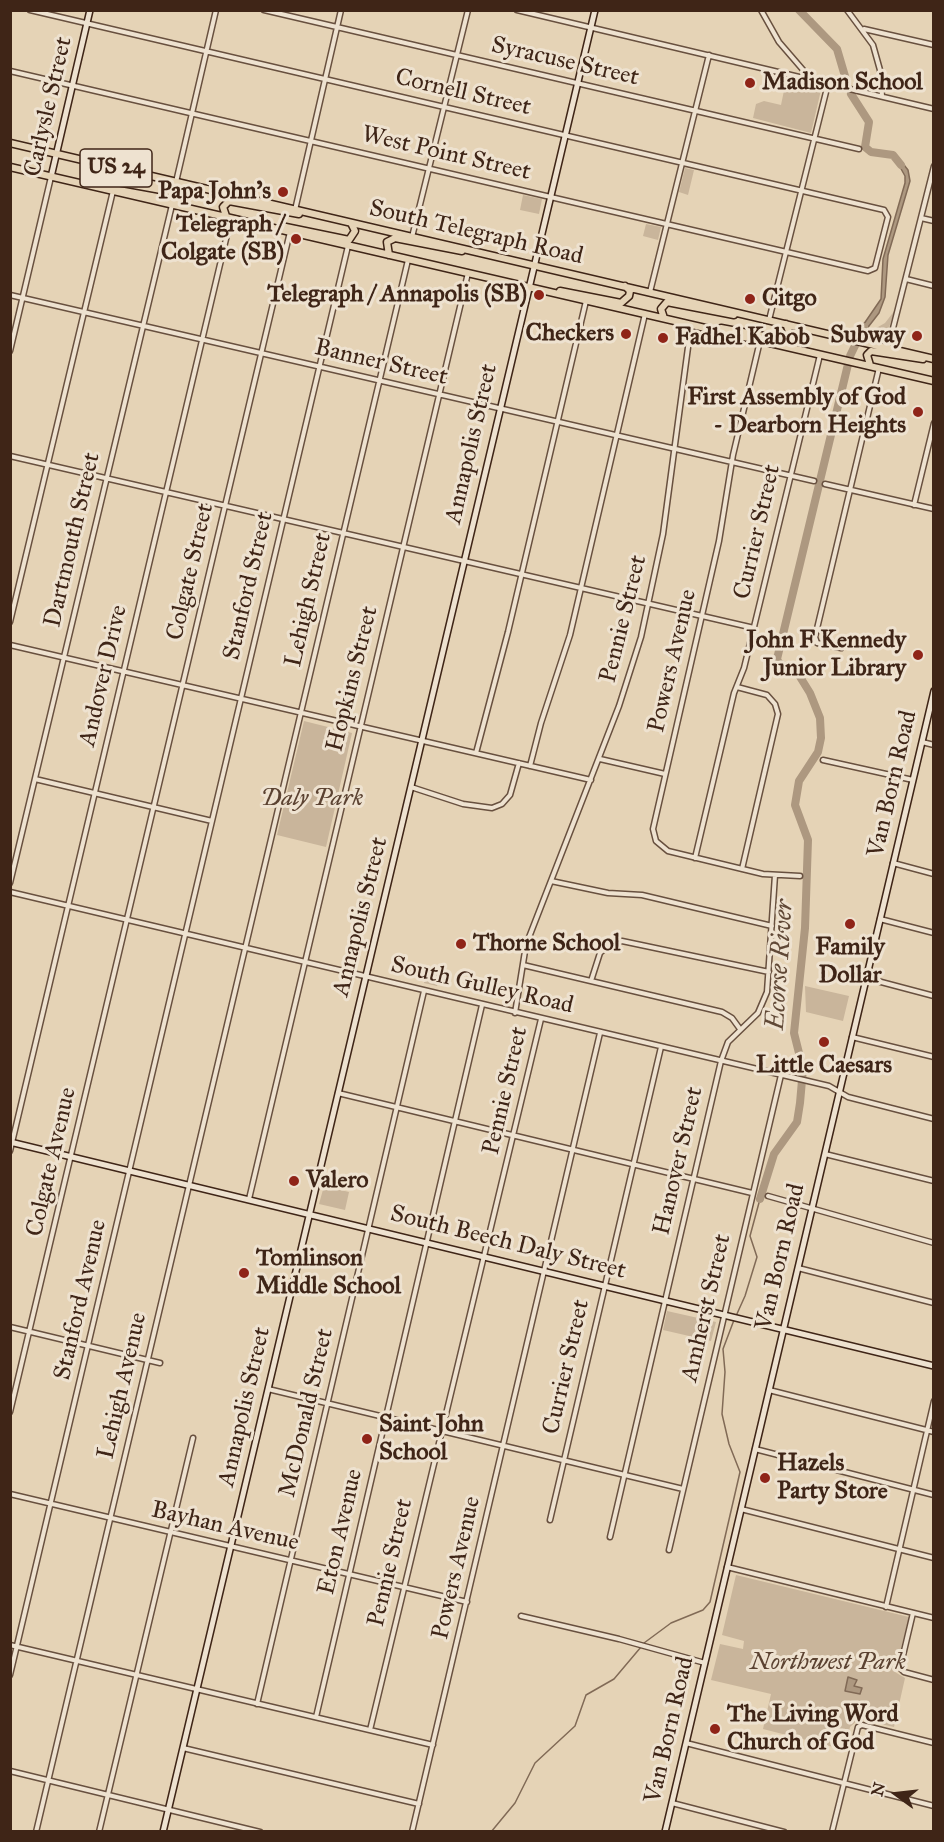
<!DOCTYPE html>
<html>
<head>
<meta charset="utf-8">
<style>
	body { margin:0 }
	#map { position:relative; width:944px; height:1842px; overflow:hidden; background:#e5d3b6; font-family:"IM FELL Great Primer",serif }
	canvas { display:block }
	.frame { position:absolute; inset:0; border:12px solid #3f2517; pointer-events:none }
	.north { position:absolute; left:866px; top:1764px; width:60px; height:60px; -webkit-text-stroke:4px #eee2d0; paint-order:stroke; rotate:285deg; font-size:16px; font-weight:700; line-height:24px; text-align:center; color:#3f2517 }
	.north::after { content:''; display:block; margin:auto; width:21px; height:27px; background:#3f2517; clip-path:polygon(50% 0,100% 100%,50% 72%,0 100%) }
</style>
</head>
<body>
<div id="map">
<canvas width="944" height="1842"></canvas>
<div class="frame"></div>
<div class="north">N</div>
</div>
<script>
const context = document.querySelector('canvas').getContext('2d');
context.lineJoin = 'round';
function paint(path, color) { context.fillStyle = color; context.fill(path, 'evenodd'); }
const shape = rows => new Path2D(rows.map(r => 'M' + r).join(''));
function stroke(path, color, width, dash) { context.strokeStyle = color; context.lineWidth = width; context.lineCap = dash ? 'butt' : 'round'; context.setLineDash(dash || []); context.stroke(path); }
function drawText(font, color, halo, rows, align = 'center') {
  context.font = font + ' "IM FELL Great Primer",serif'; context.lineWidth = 6; context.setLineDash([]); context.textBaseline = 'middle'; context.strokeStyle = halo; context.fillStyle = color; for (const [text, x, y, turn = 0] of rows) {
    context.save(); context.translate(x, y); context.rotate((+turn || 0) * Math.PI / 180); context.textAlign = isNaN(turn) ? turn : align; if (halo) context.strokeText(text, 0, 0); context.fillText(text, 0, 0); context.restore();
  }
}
paint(shape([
	[786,81,821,90,811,133,753,118,756,104,764,101,781,105],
	[685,168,694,170,688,195,679,192],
	[523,195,542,199,539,214,520,210],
	[646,224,661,227,658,240,643,236],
	[895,310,884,342,861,337,865,330,871,331,885,323],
	[304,721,352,733,326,847,277,835],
	[428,966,441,969,437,986,424,983],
	[805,986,849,996,843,1021,806,1012],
	[324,1186,349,1192,345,1210,319,1204],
	[667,1311,716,1322,711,1341,663,1330],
	[736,1575,909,1617,895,1672,905,1678,894,1727,859,1719,850,1727,845,1750,763,1729,771,1694,711,1680,720,1644,743,1649,744,1641,722,1635]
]), '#c9b59b');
const water = shape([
	[897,156,908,170,910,181,888,255,885,297,879,313,862,335,857,334,881,299,883,259,905,183,905,176,895,158,897,156],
	[848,1677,857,1680,854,1686,862,1688,860,1694,845,1691,848,1677]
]);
paint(water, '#ad9880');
stroke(water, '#816a56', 1.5);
stroke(shape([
	[736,1316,745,1296,757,1257,750,1236,760,1199],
	[644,1643,671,1623,703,1610,710,1602,740,1472,729,1444,722,1414,725,1372,723,1349,734,1320],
	[491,1832,515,1803,535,1763,575,1726,586,1695,614,1679,641,1647]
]), '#816a56', 1.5);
stroke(shape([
	[799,10,837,49,847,83],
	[851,94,869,122,865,147,871,152,893,155,901,165],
	[760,1199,774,1154,797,1122,800,1103,803,1069,794,1033,805,928,808,840,795,805,799,781,818,752,821,738,820,718,810,693,797,672,779,663,777,659,850,356,864,327]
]), '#ad9880', 8);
const street = shape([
	[264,10,859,149],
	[517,10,934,109],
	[761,10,779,42,804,71,805,78],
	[847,10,873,45,880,70,882,96],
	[864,29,934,45],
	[10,71,868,271,875,268,888,217,884,210,30,10],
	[176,182,216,10],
	[295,210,341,10],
	[921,218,934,221],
	[412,237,468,10],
	[906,279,934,286],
	[650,292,709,55],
	[10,295,814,481],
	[769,320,828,84],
	[760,341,733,455,719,541,653,829,656,841,668,851,763,874,800,876],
	[888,348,934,166],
	[10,351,51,177],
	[10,456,754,628],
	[825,484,934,509],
	[914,505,934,423],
	[10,622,113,191],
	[10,645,591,780],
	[841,648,817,643,815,637,879,368],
	[737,687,767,695,775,704,778,714,742,869],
	[922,742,934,745],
	[476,753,508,632,586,301],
	[600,759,665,774],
	[823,760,913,780],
	[530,766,541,723,570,635,645,314],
	[35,779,212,821],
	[411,787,463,804,492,808,502,804,510,795,519,763],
	[695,858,734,693,744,668,820,355],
	[893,863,934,874],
	[551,881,608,893,642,895,772,926],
	[10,883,172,205],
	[10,892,829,1086,848,1097,934,1119],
	[880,919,934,933],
	[523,965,722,1012,732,1018,740,1029],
	[866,978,934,996],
	[591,981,600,953,610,944,622,941,769,972],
	[515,1013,526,945,619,706,641,637,663,534,691,325],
	[852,1037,934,1057],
	[338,1093,752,1193],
	[10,1151,231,218],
	[825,1154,934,1181],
	[768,1196,934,1243],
	[249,1199,468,273],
	[798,1268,934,1303],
	[10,1327,160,1363],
	[268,1389,683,1489],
	[769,1390,934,1432],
	[10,1412,290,232],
	[755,1449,934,1495],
	[10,1494,467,1602],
	[741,1509,934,1558],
	[550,1520,661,1047],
	[610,1537,721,1061,728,1042,758,1013,767,992,775,875],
	[669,1550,781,1075],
	[727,1567,934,1618],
	[886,1607,934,1401],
	[913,1613,900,1668,904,1672,934,1680],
	[521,1616,619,1639,705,1663],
	[10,1645,433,1745],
	[10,1675,348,246],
	[257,1704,424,991],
	[316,1717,482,1005],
	[370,1730,541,1019],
	[686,1743,934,1806],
	[183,1748,419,1804],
	[10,1771,260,1832],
	[672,1803,784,1832],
	[36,1832,408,260],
	[99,1832,193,1438],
	[412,1832,600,1033],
	[832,1832,858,1727,862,1725,934,1743]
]);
const secondary = shape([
	[51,177,90,10],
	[10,1142,934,1366],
	[163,1832,595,10],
	[665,1832,934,691]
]);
const primary = shape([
	[10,143,934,359],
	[10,167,934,381],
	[113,189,179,201,188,194,185,184],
	[226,216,223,207,229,201,299,214],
	[281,226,349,240,355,231,351,223],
	[389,255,387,242,395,238,462,251],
	[560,291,621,303,629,296,630,291,625,286],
	[664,318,661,309,667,302,734,315],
	[721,328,785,340,790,334,786,324],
	[870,365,867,355,871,351,923,359]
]);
stroke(street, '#68503f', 7);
stroke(secondary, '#3f2517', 8);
stroke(primary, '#3f2517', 9);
stroke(street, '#eee2d0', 4);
stroke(secondary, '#eee2d0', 5);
stroke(primary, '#e5d3b6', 6);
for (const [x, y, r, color] of [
	[750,83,6,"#8f2418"],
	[283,192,6,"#8f2418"],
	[296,239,6,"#8f2418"],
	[539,295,6,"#8f2418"],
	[750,299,6,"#8f2418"],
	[626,334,6,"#8f2418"],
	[917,336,6,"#8f2418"],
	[663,338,6,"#8f2418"],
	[918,412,6,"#8f2418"],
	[918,655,6,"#8f2418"],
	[850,924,6,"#8f2418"],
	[461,944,6,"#8f2418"],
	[824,1042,6,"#8f2418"],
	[294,1181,6,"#8f2418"],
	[244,1273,6,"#8f2418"],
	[367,1439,6,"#8f2418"],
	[765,1478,6,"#8f2418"],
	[715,1729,6,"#8f2418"]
]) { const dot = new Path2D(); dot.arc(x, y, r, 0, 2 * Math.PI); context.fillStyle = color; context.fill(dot); stroke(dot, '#eee2d0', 2); }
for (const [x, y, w] of [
	[116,168,72]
]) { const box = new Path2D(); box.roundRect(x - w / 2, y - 19, w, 38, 4.5); context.fillStyle = '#eee2d0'; context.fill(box); stroke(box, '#3f2517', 1.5); }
drawText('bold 22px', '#3f2517', null, [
	["US 24",116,168]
]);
drawText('24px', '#3f2517', '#eee2d0', [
	["Syracuse Street",565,62,13],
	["Cornell Street",463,93,13],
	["Carlysle Street",49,107,-77],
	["West Point Street",446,154,13],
	["South Telegraph Road",476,233,13],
	["Banner Street",381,363,13],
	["Annapolis Street",472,444,-77],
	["Currier Street",758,532,-77],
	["Dartmouth Street",73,540,-77],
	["Colgate Street",191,572,-77],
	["Stanford Street",249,586,-77],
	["Lehigh Street",309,600,-77],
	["Pennie Street",624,619,-76],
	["Powers Avenue",673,661,-77],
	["Andover Drive",104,676,-77],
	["Hopkins Street",353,679,-76],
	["Van Born Road",893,784,-77],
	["Annapolis Street",361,917,-76],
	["South Gulley Road",482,986,13],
	["Pennie Street",506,1091,-77],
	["Hanover Street",679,1161,-77],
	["Colgate Avenue",52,1162,-77],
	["South Beech Daly Street",508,1243,14],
	["Van Born Road",781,1257,-77],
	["Stanford Avenue",81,1300,-77],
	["Amherst Street",707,1308,-77],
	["Currier Street",567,1367,-77],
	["Lehigh Avenue",123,1386,-77],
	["Annapolis Street",245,1407,-77],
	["McDonald Street",307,1413,-77],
	["Bayhan Avenue",225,1527,13],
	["Eton Avenue",341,1532,-77],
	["Pennie Street",391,1563,-77],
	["Powers Avenue",457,1568,-77],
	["Van Born Road",670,1730,-77]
]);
drawText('bold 24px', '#3f2517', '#eee2d0', [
	["Madison School",762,83],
	["Papa John's",271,192,"right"],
	["Telegraph /",284,225,"right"],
	["Colgate (SB)",284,253,"right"],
	["Telegraph / Annapolis (SB)",527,295,"right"],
	["Citgo",762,299],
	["Checkers",614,334,"right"],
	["Subway",905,336,"right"],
	["Fadhel Kabob",675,338],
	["First Assembly of God",906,398,"right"],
	["- Dearborn Heights",906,426,"right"],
	["John F Kennedy",906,641,"right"],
	["Junior Library",906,669,"right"],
	["Thorne School",473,944],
	["Family",850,948,"center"],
	["Dollar",850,976,"center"],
	["Little Caesars",824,1066,"center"],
	["Valero",306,1181],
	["Tomlinson",256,1259],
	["Middle School",256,1287],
	["Saint John",379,1425],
	["School",379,1453],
	["Hazels",777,1464],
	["Party Store",777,1492],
	["The Living Word",727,1715],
	["Church of God",727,1743]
], 'left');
drawText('italic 24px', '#5b4231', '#eee2d0', [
	["Daly Park",312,799],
	["Northwest Park",828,1663]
]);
drawText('italic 26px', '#604836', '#eee2d0', [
	["Ecorse River",781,965,-86]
]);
</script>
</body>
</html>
